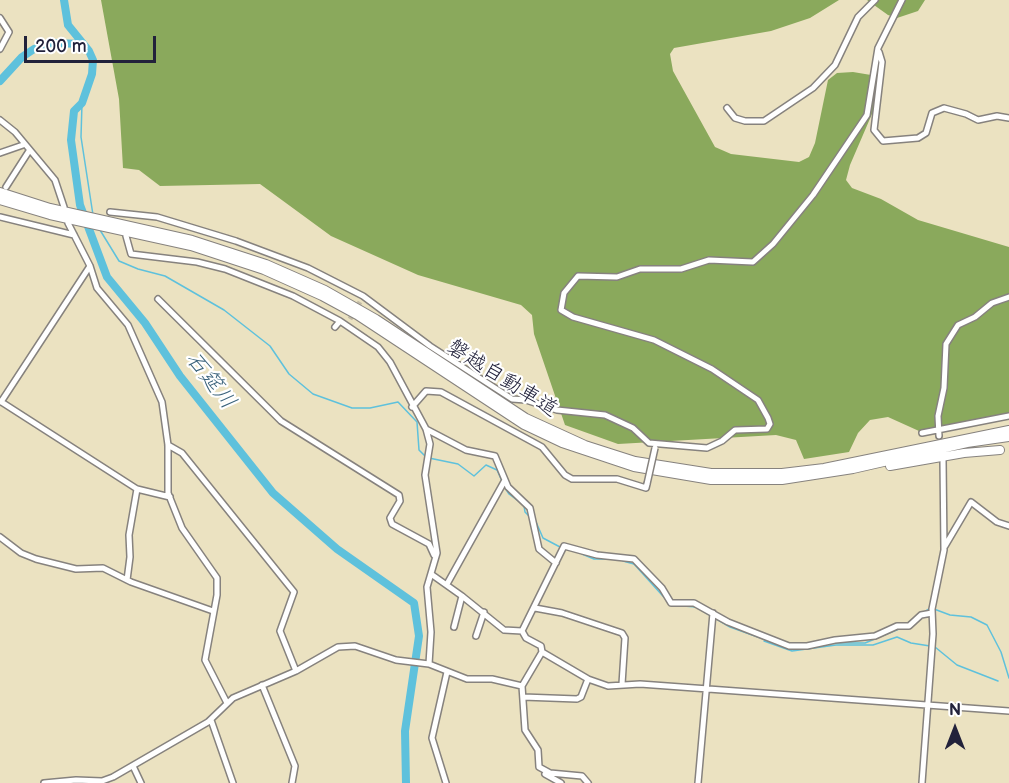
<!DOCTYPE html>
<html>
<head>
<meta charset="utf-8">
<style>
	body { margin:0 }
	#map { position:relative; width:1009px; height:783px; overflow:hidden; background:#ebe2c1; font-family:"Balsamiq Sans",sans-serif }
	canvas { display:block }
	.north { position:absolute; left:925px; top:699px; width:60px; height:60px; -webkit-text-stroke:4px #fff; paint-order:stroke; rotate:0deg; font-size:16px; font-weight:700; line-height:24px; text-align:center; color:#22223b }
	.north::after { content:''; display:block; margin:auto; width:21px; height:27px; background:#22223b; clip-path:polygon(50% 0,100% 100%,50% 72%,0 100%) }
	.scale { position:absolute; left:24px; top:36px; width:132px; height:27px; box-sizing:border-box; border:3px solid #22223b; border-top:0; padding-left:8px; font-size:18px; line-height:21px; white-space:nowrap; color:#22223b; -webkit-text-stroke:4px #fff; paint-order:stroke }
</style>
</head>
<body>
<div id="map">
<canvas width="1009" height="783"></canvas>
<div class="north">N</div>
<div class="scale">200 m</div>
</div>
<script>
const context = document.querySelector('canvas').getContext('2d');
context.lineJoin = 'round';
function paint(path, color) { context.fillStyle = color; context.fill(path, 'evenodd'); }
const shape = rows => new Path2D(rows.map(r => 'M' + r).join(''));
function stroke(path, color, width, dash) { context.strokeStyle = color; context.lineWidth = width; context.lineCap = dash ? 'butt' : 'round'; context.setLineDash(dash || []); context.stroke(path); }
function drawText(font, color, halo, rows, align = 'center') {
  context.font = font + ' "Balsamiq Sans","Klee One",sans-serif'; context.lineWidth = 4.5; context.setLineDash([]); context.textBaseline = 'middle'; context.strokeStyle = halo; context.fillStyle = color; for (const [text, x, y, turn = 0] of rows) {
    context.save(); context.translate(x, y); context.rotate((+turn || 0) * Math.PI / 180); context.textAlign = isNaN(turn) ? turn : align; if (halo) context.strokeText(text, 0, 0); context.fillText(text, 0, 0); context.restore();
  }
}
paint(shape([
	[101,0,839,0,810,18,771,31,674,48,670,54,673,71,715,147,731,154,799,162,809,157,815,143,828,80,837,73,853,72,871,75,877,86,875,107,850,165,846,180,852,188,881,199,918,220,1009,247,1009,413,919,431,888,417,870,420,858,433,849,452,804,459,796,440,776,435,618,444,565,425,534,334,532,315,521,305,418,275,331,236,260,184,160,186,139,170,123,168,119,99],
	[867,0,925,0,918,11,897,18,888,15]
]), '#8aa95c');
stroke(shape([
	[82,103,81,137,93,215],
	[100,230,119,261,138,269,165,276,224,310,270,346,289,374,313,394,352,408,370,408,398,402,417,422,419,450,425,456],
	[429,458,458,464,474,476,486,465,497,470,502,481],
	[504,486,509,494,521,503],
	[524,506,525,512,530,517],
	[536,522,543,538,560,547],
	[582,554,594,559,615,559],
	[623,561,634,564,671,605,696,607,730,627,783,646],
	[934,609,950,615,971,617,987,625,1001,652,1009,678],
	[906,624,929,609],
	[764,641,792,651,836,645,873,645,897,637,911,643,930,646],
	[832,643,865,643,899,629],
	[935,647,957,665,998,681]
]), '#5ec1dc', 1.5);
stroke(shape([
	[64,0,68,25,89,51,93,60,92,74,82,103,74,111,71,140,80,205,107,277,145,323,180,376,273,493,337,549,414,603,419,636,405,731,406,783],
	[0,81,22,57,34,49,51,43,83,44]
]), '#5ec1dc', 8);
stroke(shape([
	[350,319,360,302]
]), '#c3bca6', 5, [5, 2.5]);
const minor = shape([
	[0,18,9,32,0,49],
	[879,52,882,62,874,130,883,141,918,138,926,133,932,113,944,108,966,114,978,120,997,116,1009,118],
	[727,108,735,118,745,121,764,121,813,88,835,65,858,17,875,0],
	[0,120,15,132,55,180,64,207],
	[0,153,23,145],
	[6,187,29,151],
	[110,212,157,217,236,241,308,268,363,296,430,346,512,399,526,400,557,410,605,415,633,428,649,443,707,448,722,441,735,430,767,429,770,424,768,418,758,400,712,369,654,340,573,317,561,310,564,293,578,276,617,277,640,269,681,269,709,260,753,262,773,244,813,195,867,115,878,48,902,0],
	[0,217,74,235],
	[68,223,90,266,97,288,128,325,162,402,168,445,168,493,182,528,217,578,217,595,205,660,227,703],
	[126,236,131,254,197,262,225,269,293,296,340,321,335,327],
	[158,299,281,421,399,495,400,501,390,518,392,524,429,544,434,555],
	[340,321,378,347,390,362,426,429,430,444,425,475,437,553,427,587,431,632,429,664,467,679,492,679,522,686,542,652,541,646,526,638,522,631,504,630,462,596,431,574],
	[0,401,137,489,170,497],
	[1,402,90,266],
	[412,407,426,391,441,392,542,447,565,475,572,479,617,479,646,488,647,484],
	[426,429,466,450,495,456,508,487,530,508,539,549,556,563],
	[922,433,1009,416],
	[939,436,938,416,944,388,946,344,958,325,975,317,992,303,1009,297],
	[168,445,182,453,294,592,280,631,296,671],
	[0,537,21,553,36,559,76,569,103,568,131,582,213,611],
	[945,546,971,502,997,522,1009,526],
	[127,580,130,557,129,535,137,489],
	[447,584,505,480],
	[535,608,562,613,622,633,625,638,622,684],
	[454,627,462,596],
	[522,631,564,546,597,555,634,559,662,588,671,603,694,603,728,622,789,646,807,646,835,640,875,636,897,626,909,626,921,615,932,613],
	[476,636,484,612],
	[542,652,588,679,608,686,640,684,1009,711],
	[262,685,295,766,292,783],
	[522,686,525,730,538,750,539,767,550,773,582,776,588,783],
	[523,697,577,699,581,697,588,679],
	[211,720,233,783],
	[133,766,141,783],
	[545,774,561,783],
	[44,783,76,780,102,781,113,777,208,722,233,698,296,671,338,647,355,646,396,660,429,664],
	[446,783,432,738,447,672],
	[698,783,713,613],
	[922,783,933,634,932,609,944,550,943,460]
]);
const highway = shape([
	[0,192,50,208,192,240,266,264,325,290,376,319,526,418,585,445,635,461,711,473,782,473,824,468,1009,430],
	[0,200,50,215,191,246,264,270,322,296,357,315,524,425,562,443,634,467,711,480,782,480,853,469,967,443,1009,437],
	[890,466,964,453,1000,450]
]);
stroke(minor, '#86827e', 8);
stroke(highway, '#86827e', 10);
stroke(minor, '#fff', 5);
stroke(highway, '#fff', 8);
const minorBridge = shape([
	[647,484,655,448]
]);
stroke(minorBridge, '#86827e', 8, []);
stroke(minorBridge, '#fff', 5);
drawText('21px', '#22223b', '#fff', [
	["磐越自動車道",502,379,32]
]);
drawText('italic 22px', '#3a627b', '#fff', [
	["石筵川",210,381,52]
]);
</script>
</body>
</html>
